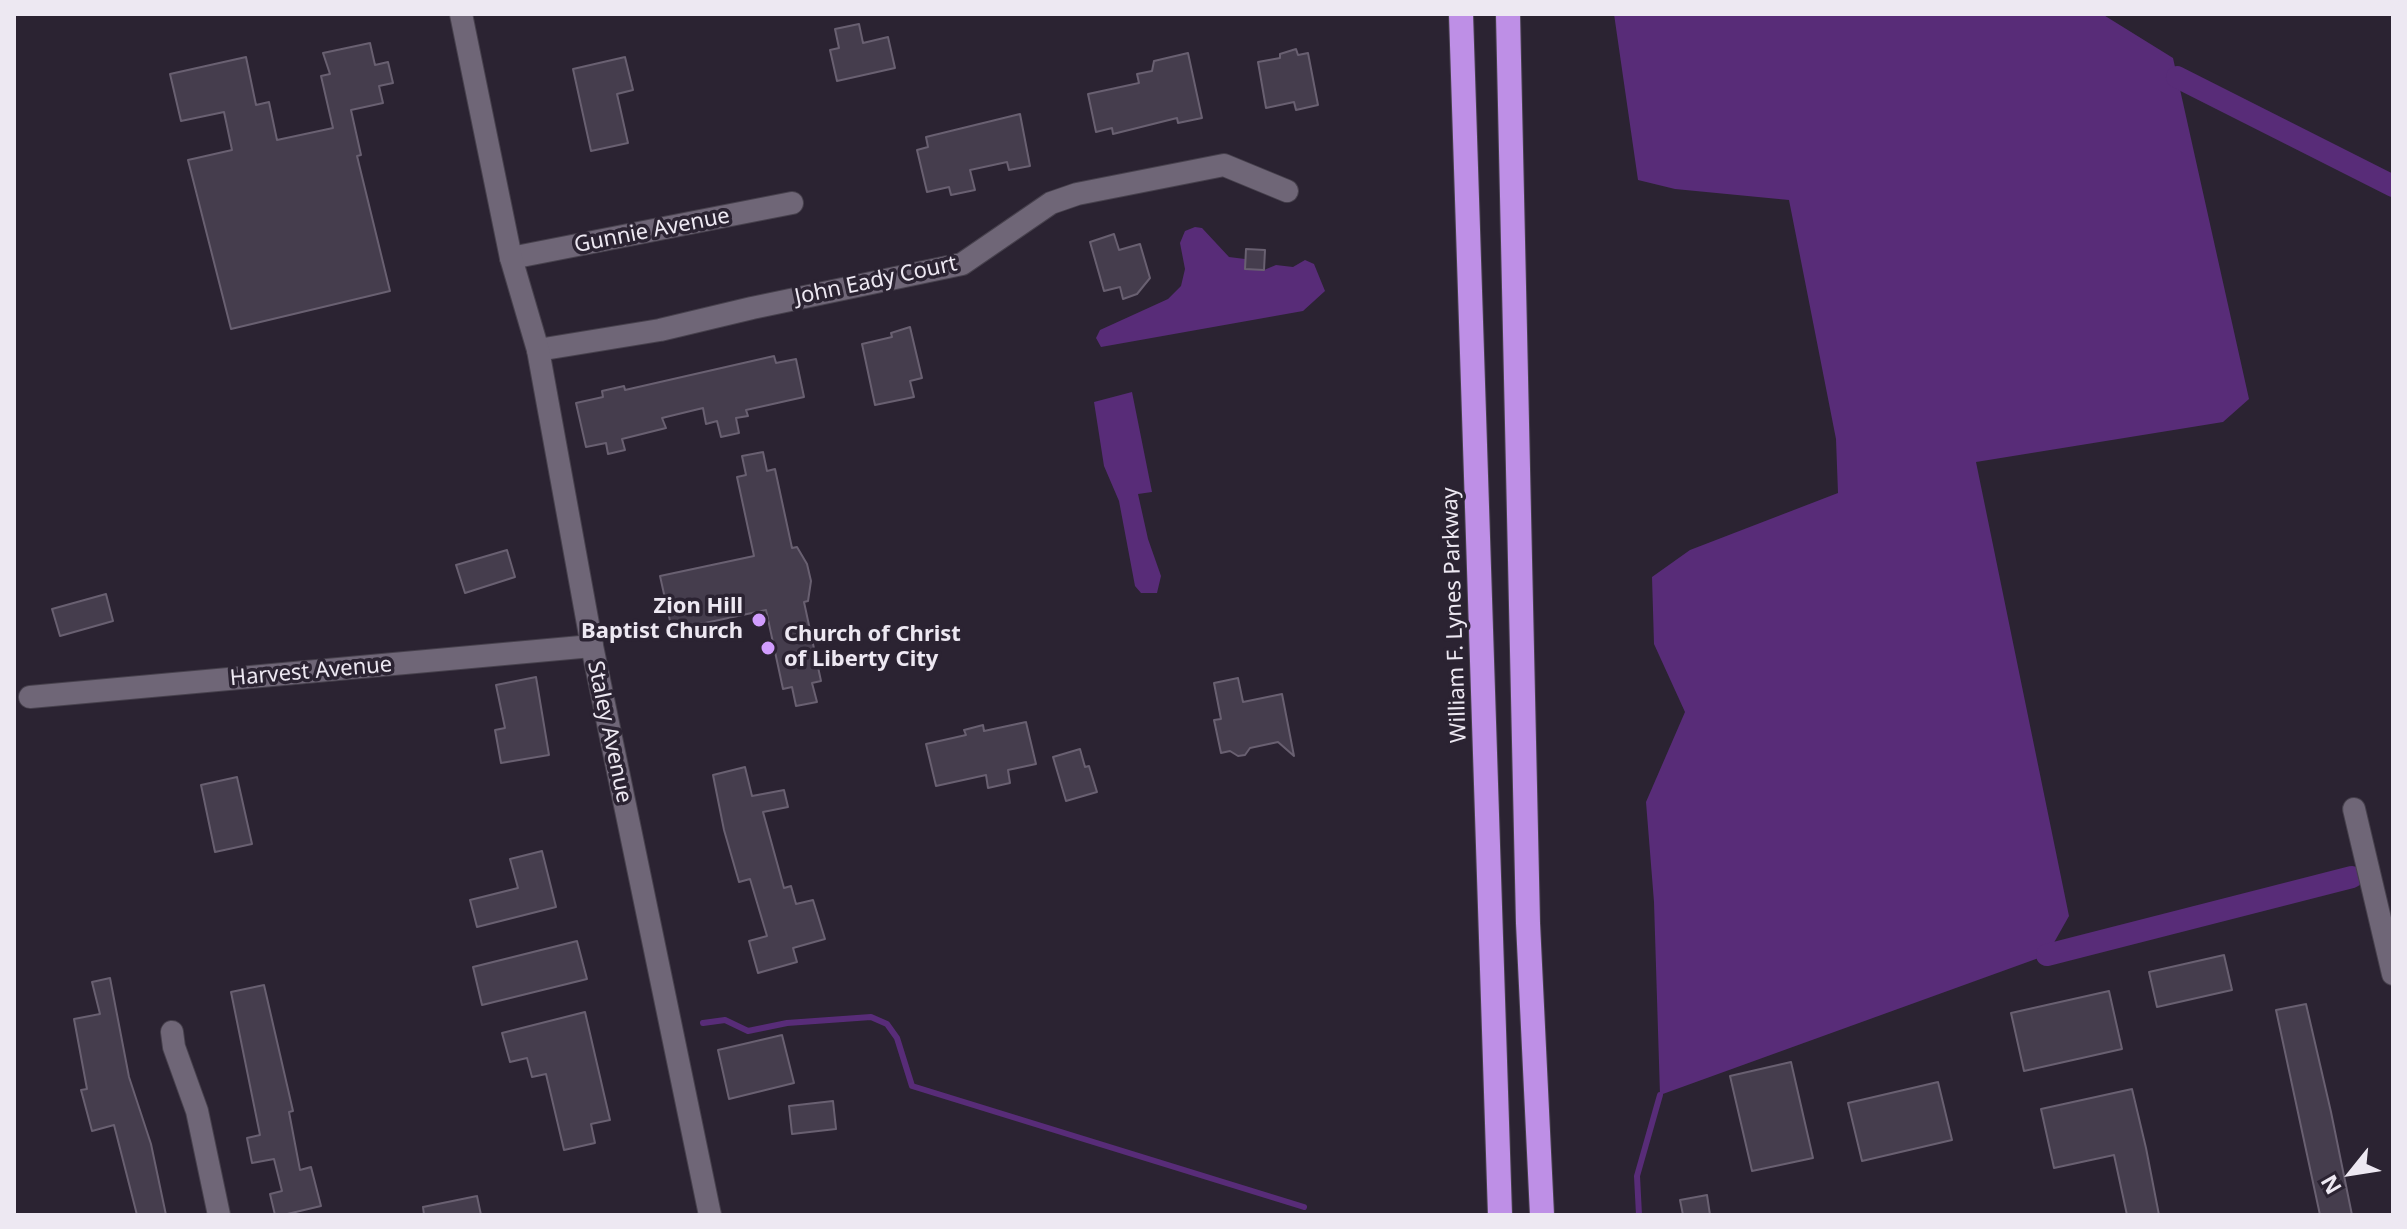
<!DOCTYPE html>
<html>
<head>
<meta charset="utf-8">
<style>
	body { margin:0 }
	#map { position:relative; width:2407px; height:1229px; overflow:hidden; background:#2b2332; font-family:"Noto Sans",sans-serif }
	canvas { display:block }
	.frame { position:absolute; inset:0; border:16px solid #ede8f2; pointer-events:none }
	.north { position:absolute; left:2311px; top:1133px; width:80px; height:80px; -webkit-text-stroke:6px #2b2332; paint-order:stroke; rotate:240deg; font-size:22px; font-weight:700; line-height:32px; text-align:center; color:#ede8f2 }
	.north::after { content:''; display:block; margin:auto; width:28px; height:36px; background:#ede8f2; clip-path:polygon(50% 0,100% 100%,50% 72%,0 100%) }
</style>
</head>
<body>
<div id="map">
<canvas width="2407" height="1229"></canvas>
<div class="frame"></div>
<div class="north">N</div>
</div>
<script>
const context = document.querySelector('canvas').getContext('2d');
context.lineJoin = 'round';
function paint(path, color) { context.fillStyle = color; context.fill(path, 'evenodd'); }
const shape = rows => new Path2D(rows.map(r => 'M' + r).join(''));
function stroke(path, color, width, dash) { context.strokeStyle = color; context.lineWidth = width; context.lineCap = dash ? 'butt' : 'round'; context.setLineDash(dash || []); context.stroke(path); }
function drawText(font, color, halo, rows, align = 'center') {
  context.font = font + ' "Noto Sans",sans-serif'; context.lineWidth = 7; context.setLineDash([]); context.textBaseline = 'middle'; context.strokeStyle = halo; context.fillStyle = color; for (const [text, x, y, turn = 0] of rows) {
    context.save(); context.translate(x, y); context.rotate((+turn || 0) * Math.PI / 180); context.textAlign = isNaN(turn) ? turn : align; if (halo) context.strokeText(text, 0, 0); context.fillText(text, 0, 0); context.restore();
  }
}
paint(shape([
	[1614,14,2102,14,2173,58,2249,399,2223,422,1976,462,2069,916,2047,955,1660,1095,1654,902,1646,802,1685,712,1654,644,1652,577,1690,550,1838,493,1836,439,1789,200,1675,189,1638,180],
	[1195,227,1202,228,1229,257,1245,259,1245,268,1264,270,1276,265,1293,267,1305,260,1314,264,1325,291,1303,311,1101,347,1096,338,1100,330,1168,299,1181,286,1185,269,1180,243,1185,231],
	[1132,392,1152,492,1138,494,1148,539,1161,576,1157,593,1141,593,1135,586,1119,501,1104,466,1094,402]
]), '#582c78');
stroke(shape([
	[703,1023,725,1020,748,1031,787,1023,871,1017,887,1024,897,1038,912,1086,1304,1207],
	[1639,1215,1637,1176,1660,1095]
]), '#582c78', 6);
stroke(shape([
	[2177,77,2393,186],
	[2047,955,2352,877]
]), '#582c78', 22);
const building = shape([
	[859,24,863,43,888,37,895,68,837,81,830,50,839,48,835,29,859,24],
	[370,43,375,65,388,62,393,83,379,86,383,103,351,110,361,155,357,156,390,291,231,329,188,160,232,150,224,112,181,121,170,74,246,57,256,105,269,102,277,140,333,128,321,76,330,74,323,53,370,43],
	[1296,49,1298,55,1308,53,1318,105,1296,110,1294,102,1266,108,1258,62,1280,58,1280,54,1296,49],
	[1188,53,1202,118,1178,123,1177,118,1113,134,1112,128,1096,132,1088,94,1139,83,1137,74,1152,71,1154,61,1188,53],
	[625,57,633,90,617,94,628,143,591,151,573,69,625,57],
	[1020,114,1030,166,1009,170,1007,162,970,170,975,190,951,195,949,187,927,192,917,150,928,147,926,137,1020,114],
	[1114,234,1119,250,1140,244,1150,278,1137,294,1123,299,1120,287,1104,291,1090,242,1114,234],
	[1246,249,1265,250,1264,270,1245,269,1246,249],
	[910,327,922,378,910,381,914,397,875,405,862,344,892,337,891,333,910,327],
	[774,356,776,363,796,359,804,397,746,410,748,416,736,418,739,433,721,437,717,421,706,424,703,408,662,418,666,428,622,439,625,450,608,454,606,443,586,447,576,403,603,397,602,391,624,386,625,390,774,356],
	[763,452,767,471,775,469,792,548,797,547,807,564,811,581,808,601,804,602,821,681,812,683,817,702,796,706,792,687,783,689,766,610,672,630,660,576,754,556,737,477,746,475,742,456,763,452],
	[507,550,515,577,465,593,456,565,507,550],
	[106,594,113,621,60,636,52,609,106,594],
	[536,677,549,755,501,763,495,730,505,728,496,685,536,677],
	[1238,678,1243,702,1282,694,1294,756,1278,742,1250,748,1245,755,1238,756,1230,751,1221,753,1214,720,1221,719,1214,683,1238,678],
	[1026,722,1036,764,1008,770,1010,783,988,788,986,775,936,786,926,744,966,735,964,730,983,725,984,731,1026,722],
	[1080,749,1085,767,1089,766,1097,792,1066,801,1053,757,1080,749],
	[745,767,752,796,784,790,788,807,763,812,784,888,791,886,796,904,813,900,825,939,793,948,797,962,758,973,749,941,767,936,750,879,739,882,724,830,713,775,745,767],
	[237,777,252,844,215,852,201,785,237,777],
	[542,851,556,907,477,927,470,900,518,888,510,859,542,851],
	[577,941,587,979,482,1005,473,967,577,941],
	[2224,955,2232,990,2157,1007,2149,972,2224,955],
	[110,978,129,1077,151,1144,166,1215,137,1215,114,1125,92,1131,81,1090,87,1089,74,1019,100,1014,92,982,110,978],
	[264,985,293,1111,289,1112,300,1170,311,1167,321,1206,283,1215,275,1215,270,1194,282,1191,274,1159,252,1163,247,1138,260,1135,231,992,264,985],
	[2109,991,2122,1049,2024,1071,2011,1013,2109,991],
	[2306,1004,2331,1112,2352,1215,2320,1215,2276,1010,2306,1004],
	[585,1012,610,1120,591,1124,595,1143,564,1150,546,1074,532,1077,527,1058,510,1062,502,1033,585,1012],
	[782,1035,794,1083,729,1099,718,1050,782,1035],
	[1791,1062,1813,1158,1752,1171,1730,1076,1791,1062],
	[1938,1082,1952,1140,1862,1161,1848,1103,1938,1082],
	[2132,1089,2146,1148,2159,1215,2127,1215,2114,1155,2054,1168,2041,1109,2132,1089],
	[833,1101,836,1129,792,1134,789,1106,833,1101],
	[1707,1195,1710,1215,1683,1215,1680,1200,1707,1195],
	[477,1196,481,1215,424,1215,423,1207,477,1196]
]);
paint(building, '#453d4d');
stroke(building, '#696071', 2);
const minor = shape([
	[511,258,792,203],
	[538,350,660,330,752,308,962,264,1051,203,1077,194,1224,165,1287,191],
	[30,697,592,646],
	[2354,809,2393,974],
	[172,1032,174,1047,197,1111,219,1215]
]);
const tertiary = shape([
	[461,14,511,258,538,350,592,646,710,1215]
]);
const motorway = shape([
	[1461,14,1500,1215],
	[1508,14,1528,923,1542,1215]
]);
stroke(minor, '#47414d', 24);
stroke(tertiary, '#47414d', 24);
stroke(motorway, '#47414d', 26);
stroke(minor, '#6f6677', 22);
stroke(tertiary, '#6f6677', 22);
stroke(motorway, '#be8fe6', 24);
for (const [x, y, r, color] of [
	[759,620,8,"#d19dfe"],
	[768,648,8,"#d19dfe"]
]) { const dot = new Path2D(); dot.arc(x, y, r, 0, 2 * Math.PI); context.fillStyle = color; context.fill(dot); stroke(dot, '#2b2332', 3); }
drawText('22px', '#ede8f2', '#2b2332', [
	["Gunnie Avenue",652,231,-11],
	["John Eady Court",876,281,-12],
	["William F. Lynes Parkway",1455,615,-92],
	["Harvest Avenue",311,672,-5],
	["Staley Avenue",609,732,78]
]);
drawText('bold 22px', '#ede8f2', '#2b2332', [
	["Zion Hill",743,607],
	["Baptist Church",743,632],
	["Church of Christ",784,635,"left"],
	["of Liberty City",784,660,"left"]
], 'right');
</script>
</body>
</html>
